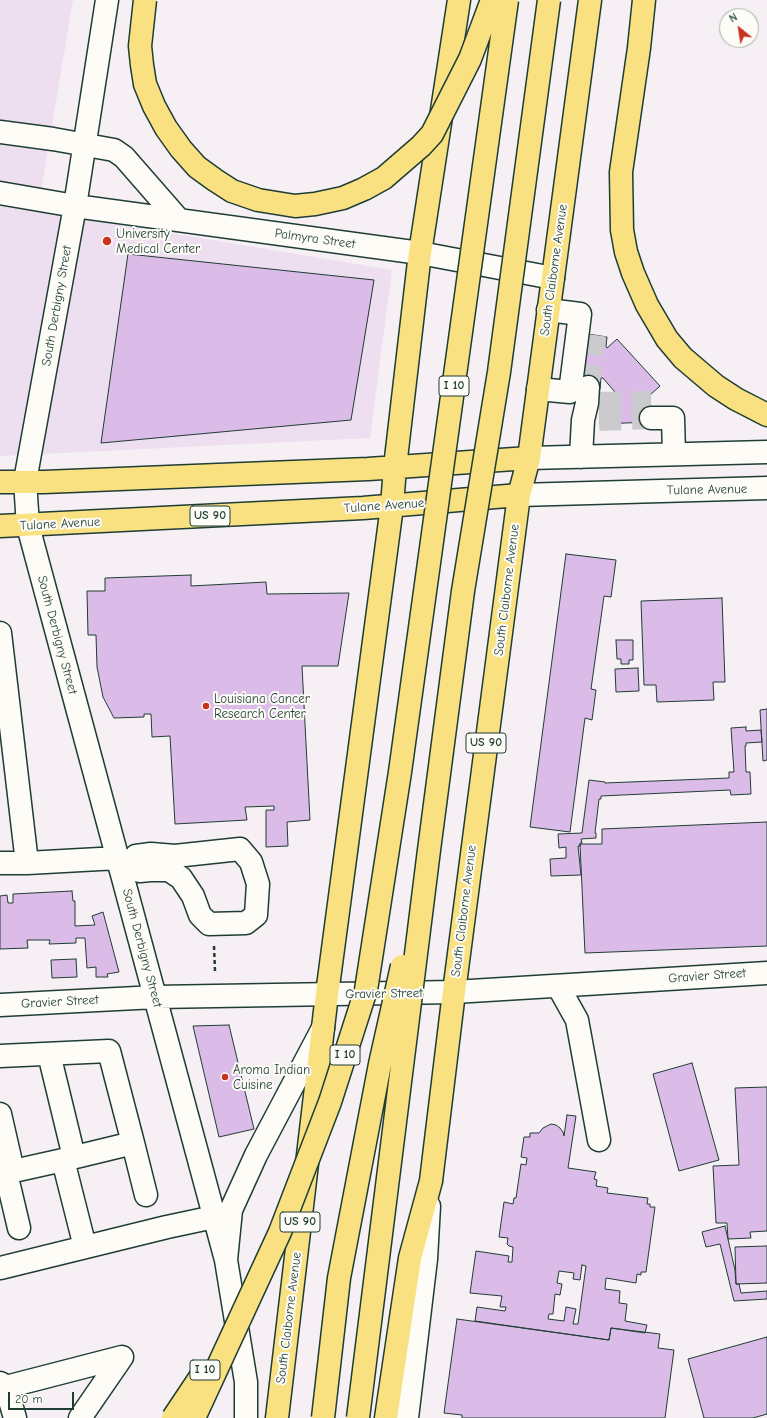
<!DOCTYPE html>
<html>
<head>
<meta charset="utf-8">
<style>
	body { margin:0 }
	#map { position:relative; width:767px; height:1418px; overflow:hidden; background:#f6eff4; font-family:"Comic Neue",sans-serif }
	canvas { display:block }
	.north { position:absolute; left:719px; top:8px; width:40px; height:40px; box-sizing:border-box; background:#fdfcf7; border:1px solid #a4b0a9; border-radius:50%; rotate:330deg; font-size:11px; font-weight:700; line-height:16px; text-align:center; color:#1f3d34 }
	.north::after { content:''; display:block; margin:auto; width:14px; height:18px; background:#c8321e; clip-path:polygon(50% 0,100% 100%,50% 72%,0 100%) }
	.scale { position:absolute; left:8px; top:1392px; width:66px; height:18px; box-sizing:border-box; border:2px solid #1f3d34; border-top:0; padding-left:5px; font-size:12px; line-height:14px; white-space:nowrap; color:#1f3d34; -webkit-text-stroke:3px #fdfcf7; paint-order:stroke }
</style>
</head>
<body>
<div id="map">
<canvas width="767" height="1418"></canvas>
<div class="north">N</div>
<div class="scale">20 m</div>
</div>
<script>
const context = document.querySelector('canvas').getContext('2d');
context.lineJoin = 'round';
function paint(path, color) { context.fillStyle = color; context.fill(path, 'evenodd'); }
const shape = rows => new Path2D(rows.map(r => 'M' + r).join(''));
function stroke(path, color, width, dash) { context.strokeStyle = color; context.lineWidth = width; context.lineCap = dash ? 'butt' : 'round'; context.setLineDash(dash || []); context.stroke(path); }
function drawText(font, color, halo, rows, align = 'center') {
  context.font = font + ' "Comic Neue",sans-serif'; context.lineWidth = 4; context.setLineDash([]); context.textBaseline = 'middle'; context.strokeStyle = halo; context.fillStyle = color; for (const [text, x, y, turn = 0] of rows) {
    context.save(); context.translate(x, y); context.rotate((+turn || 0) * Math.PI / 180); context.textAlign = isNaN(turn) ? turn : align; if (halo) context.strokeText(text, 0, 0); context.fillText(text, 0, 0); context.restore();
  }
}
paint(shape([
	[0,0,73,0,38,211,392,270,370,438,0,456]
]), '#eedff0');
const building = shape([
	[128,254,374,280,351,420,101,443,128,254],
	[582,333,607,337,606,346,607,348,617,339,660,386,650,395,651,422,600,424,599,399,620,398,603,378,601,378,600,389,576,386,582,333],
	[566,554,616,560,611,597,604,596,591,689,596,690,592,720,585,718,570,832,530,827,566,554],
	[191,575,191,586,266,582,267,594,349,593,338,666,302,666,310,820,287,822,288,846,266,847,266,810,274,810,274,806,245,807,247,820,175,824,170,736,152,737,151,714,144,714,144,717,114,718,103,697,97,667,96,635,88,635,87,591,105,591,105,578,191,575],
	[722,598,725,682,713,682,714,700,657,702,656,685,644,685,641,601,722,598],
	[616,640,633,640,633,660,629,660,629,664,621,664,621,659,617,659,616,640],
	[638,668,639,691,616,692,615,669,638,668],
	[767,709,767,760,763,761,760,710,767,709],
	[746,727,746,731,761,730,762,742,746,743,746,746,745,746,746,772,750,772,751,794,731,795,730,790,601,796,601,799,599,799,595,833,596,833,596,838,581,839,582,843,580,843,580,846,578,846,581,875,551,876,550,859,566,858,566,847,559,848,558,834,582,833,589,780,605,782,605,783,729,778,729,772,734,772,731,728,746,727],
	[767,822,767,946,585,953,580,844,602,844,602,829,767,822],
	[72,891,73,901,75,901,75,926,95,925,92,916,103,912,119,972,107,974,108,977,96,977,96,967,87,968,85,938,76,938,76,943,49,944,50,940,27,940,28,948,0,949,0,896,7,895,8,903,13,903,13,894,72,891],
	[76,959,77,977,52,978,51,960,76,959],
	[229,1025,254,1129,219,1137,193,1026,229,1025],
	[692,1063,719,1160,679,1171,653,1074,692,1063],
	[767,1087,767,1231,750,1232,751,1238,728,1239,727,1223,716,1223,713,1166,739,1165,735,1088,767,1087],
	[567,1115,576,1116,568,1168,596,1172,594,1179,597,1180,596,1186,608,1188,607,1193,648,1198,647,1204,650,1204,650,1207,655,1207,646,1272,641,1272,641,1275,637,1274,636,1283,606,1278,605,1289,620,1291,619,1303,627,1304,625,1321,647,1325,645,1333,611,1328,609,1340,475,1321,477,1307,505,1311,506,1307,500,1307,502,1296,470,1293,476,1251,509,1256,508,1262,512,1262,513,1247,509,1246,507,1244,508,1238,499,1237,504,1202,513,1204,514,1198,516,1198,521,1164,526,1165,527,1158,521,1157,524,1137,530,1137,530,1133,539,1133,543,1128,551,1124,556,1125,560,1128,563,1132,564,1136,567,1115],
	[582,1265,586,1266,578,1324,573,1324,576,1309,566,1307,564,1321,548,1319,549,1314,553,1314,555,1294,560,1295,562,1284,557,1283,559,1271,574,1273,573,1279,580,1280,582,1265],
	[725,1226,735,1270,736,1284,739,1284,741,1293,767,1291,767,1299,734,1301,720,1244,706,1247,702,1232,725,1226],
	[767,1246,767,1283,736,1284,735,1247,767,1246],
	[457,1319,609,1340,611,1328,660,1334,658,1348,674,1350,665,1418,462,1418,462,1415,444,1413,457,1319],
	[767,1337,767,1414,753,1418,704,1418,688,1359,767,1337]
]);
paint(building, '#dbbbe7');
stroke(building, '#1f3d34', 1);
stroke(shape([
	[588,387,595,335],
	[599,403,651,402],
	[599,420,651,418]
]), '#cbcbce', 22, [22, 11]);
const minor = shape([
	[107,0,75,206,25,481,28,526,226,1260],
	[0,132,53,139,114,150,124,157,179,220],
	[0,193,75,206,420,253,553,278],
	[538,389,570,392,580,314,548,310],
	[651,418,673,418,674,454],
	[581,457,583,420,587,403,588,387],
	[529,458,767,452],
	[519,495,767,488],
	[0,633,27,863],
	[0,863,27,863,118,858],
	[120,867,129,865,140,871,150,870,169,870,181,878,193,896,200,915,209,924,246,923,256,915,258,884,251,862,240,849,175,856,151,854,136,856,129,865],
	[558,986,577,1020,599,1140],
	[0,1005,156,997,454,992,767,973],
	[49,1054,74,1157],
	[0,1056,109,1051,133,1143,63,1160,85,1247],
	[0,1114,13,1171],
	[133,1143,146,1195],
	[6,1173,19,1228],
	[0,1174,63,1160],
	[0,1268,167,1227,214,1217],
	[0,1383,6,1387,15,1418],
	[6,1387,122,1357,80,1418],
	[246,1418,246,1382,226,1260,231,1210,256,1155,323,1028],
	[407,1418,426,1259,429,1206]
]);
const major = shape([
	[0,482,44,482,368,469,529,458],
	[0,526,363,508,519,495],
	[277,1418,327,994,392,506,395,467,420,253,459,0],
	[386,1418,410,1258,431,1181,454,992,519,495,529,458,590,0]
]);
const highway = shape([
	[644,0,639,48,621,172,622,230,626,252,633,273,647,305,667,339,683,358,716,386,736,399,767,415]
]);
stroke(minor, '#1f3d34', 25);
stroke(major, '#1f3d34', 25);
stroke(highway, '#1f3d34', 25);
stroke(shape([
	[214,946,215,971]
]), '#1f3d34', 2.5, [4, 3]);
stroke(minor, '#fdfcf7', 22);
stroke(major, '#f9e181', 22);
stroke(highway, '#f9e181', 22);
const highwayBridge = shape([
	[145,0,140,46,142,65,145,84,154,106,166,128,181,149,197,167,215,180,232,191,258,200,295,206,315,204,343,198,364,189,384,178,421,146,432,134,470,59,492,0],
	[173,1418,203,1373],
	[194,1418,280,1232,330,1102,366,990,400,772,507,0],
	[323,1418,339,1278,380,1064,402,966],
	[358,1418,429,850,463,591,499,372,549,0]
]);
stroke(highwayBridge, '#1f3d34', 25, []);
stroke(highwayBridge, '#f9e181', 22);
for (const [x, y, r, color] of [
	[107,241,5,"#c8321e"],
	[206,706,4,"#c8321e"],
	[225,1077,4,"#c8321e"]
]) { const dot = new Path2D(); dot.arc(x, y, r, 0, 2 * Math.PI); context.fillStyle = color; context.fill(dot); stroke(dot, '#fdfcf7', 1.5); }
for (const [x, y, w] of [
	[454,386,30],
	[210,516,40],
	[486,743,40],
	[345,1055,30],
	[300,1222,40],
	[205,1370,30]
]) { const box = new Path2D(); box.roundRect(x - w / 2, y - 10, w, 20, 3); context.fillStyle = '#fdfcf7'; context.fill(box); stroke(box, '#1f3d34', 1); }
drawText('bold 12px', '#1f3d34', null, [
	["I 10",454,386],
	["US 90",210,516],
	["US 90",486,743],
	["I 10",345,1055],
	["US 90",300,1222],
	["I 10",205,1370]
]);
drawText('13px', '#1f3d34', '#fdfcf7', [
	["University",116,234],
	["Medical Center",116,249],
	["Louisiana Cancer",214,699],
	["Research Center",214,714],
	["Aroma Indian",233,1070],
	["Cuisine",233,1085]
], 'left');
drawText('13px', '#1f3d34', '#fdfcf7', [
	["Palmyra Street",315,239,8],
	["South Claiborne Avenue",554,270,-82],
	["South Derbigny Street",57,306,-80],
	["Tulane Avenue",707,490,-1],
	["Tulane Avenue",384,506,-4],
	["Tulane Avenue",60,524,-3],
	["South Claiborne Avenue",507,590,-83],
	["South Derbigny Street",57,635,75],
	["South Claiborne Avenue",464,911,-83],
	["South Derbigny Street",142,948,75],
	["Gravier Street",707,976,-4],
	["Gravier Street",384,994,-1],
	["Gravier Street",60,1002,-3],
	["South Claiborne Avenue",289,1318,-83]
]);
</script>
</body>
</html>
